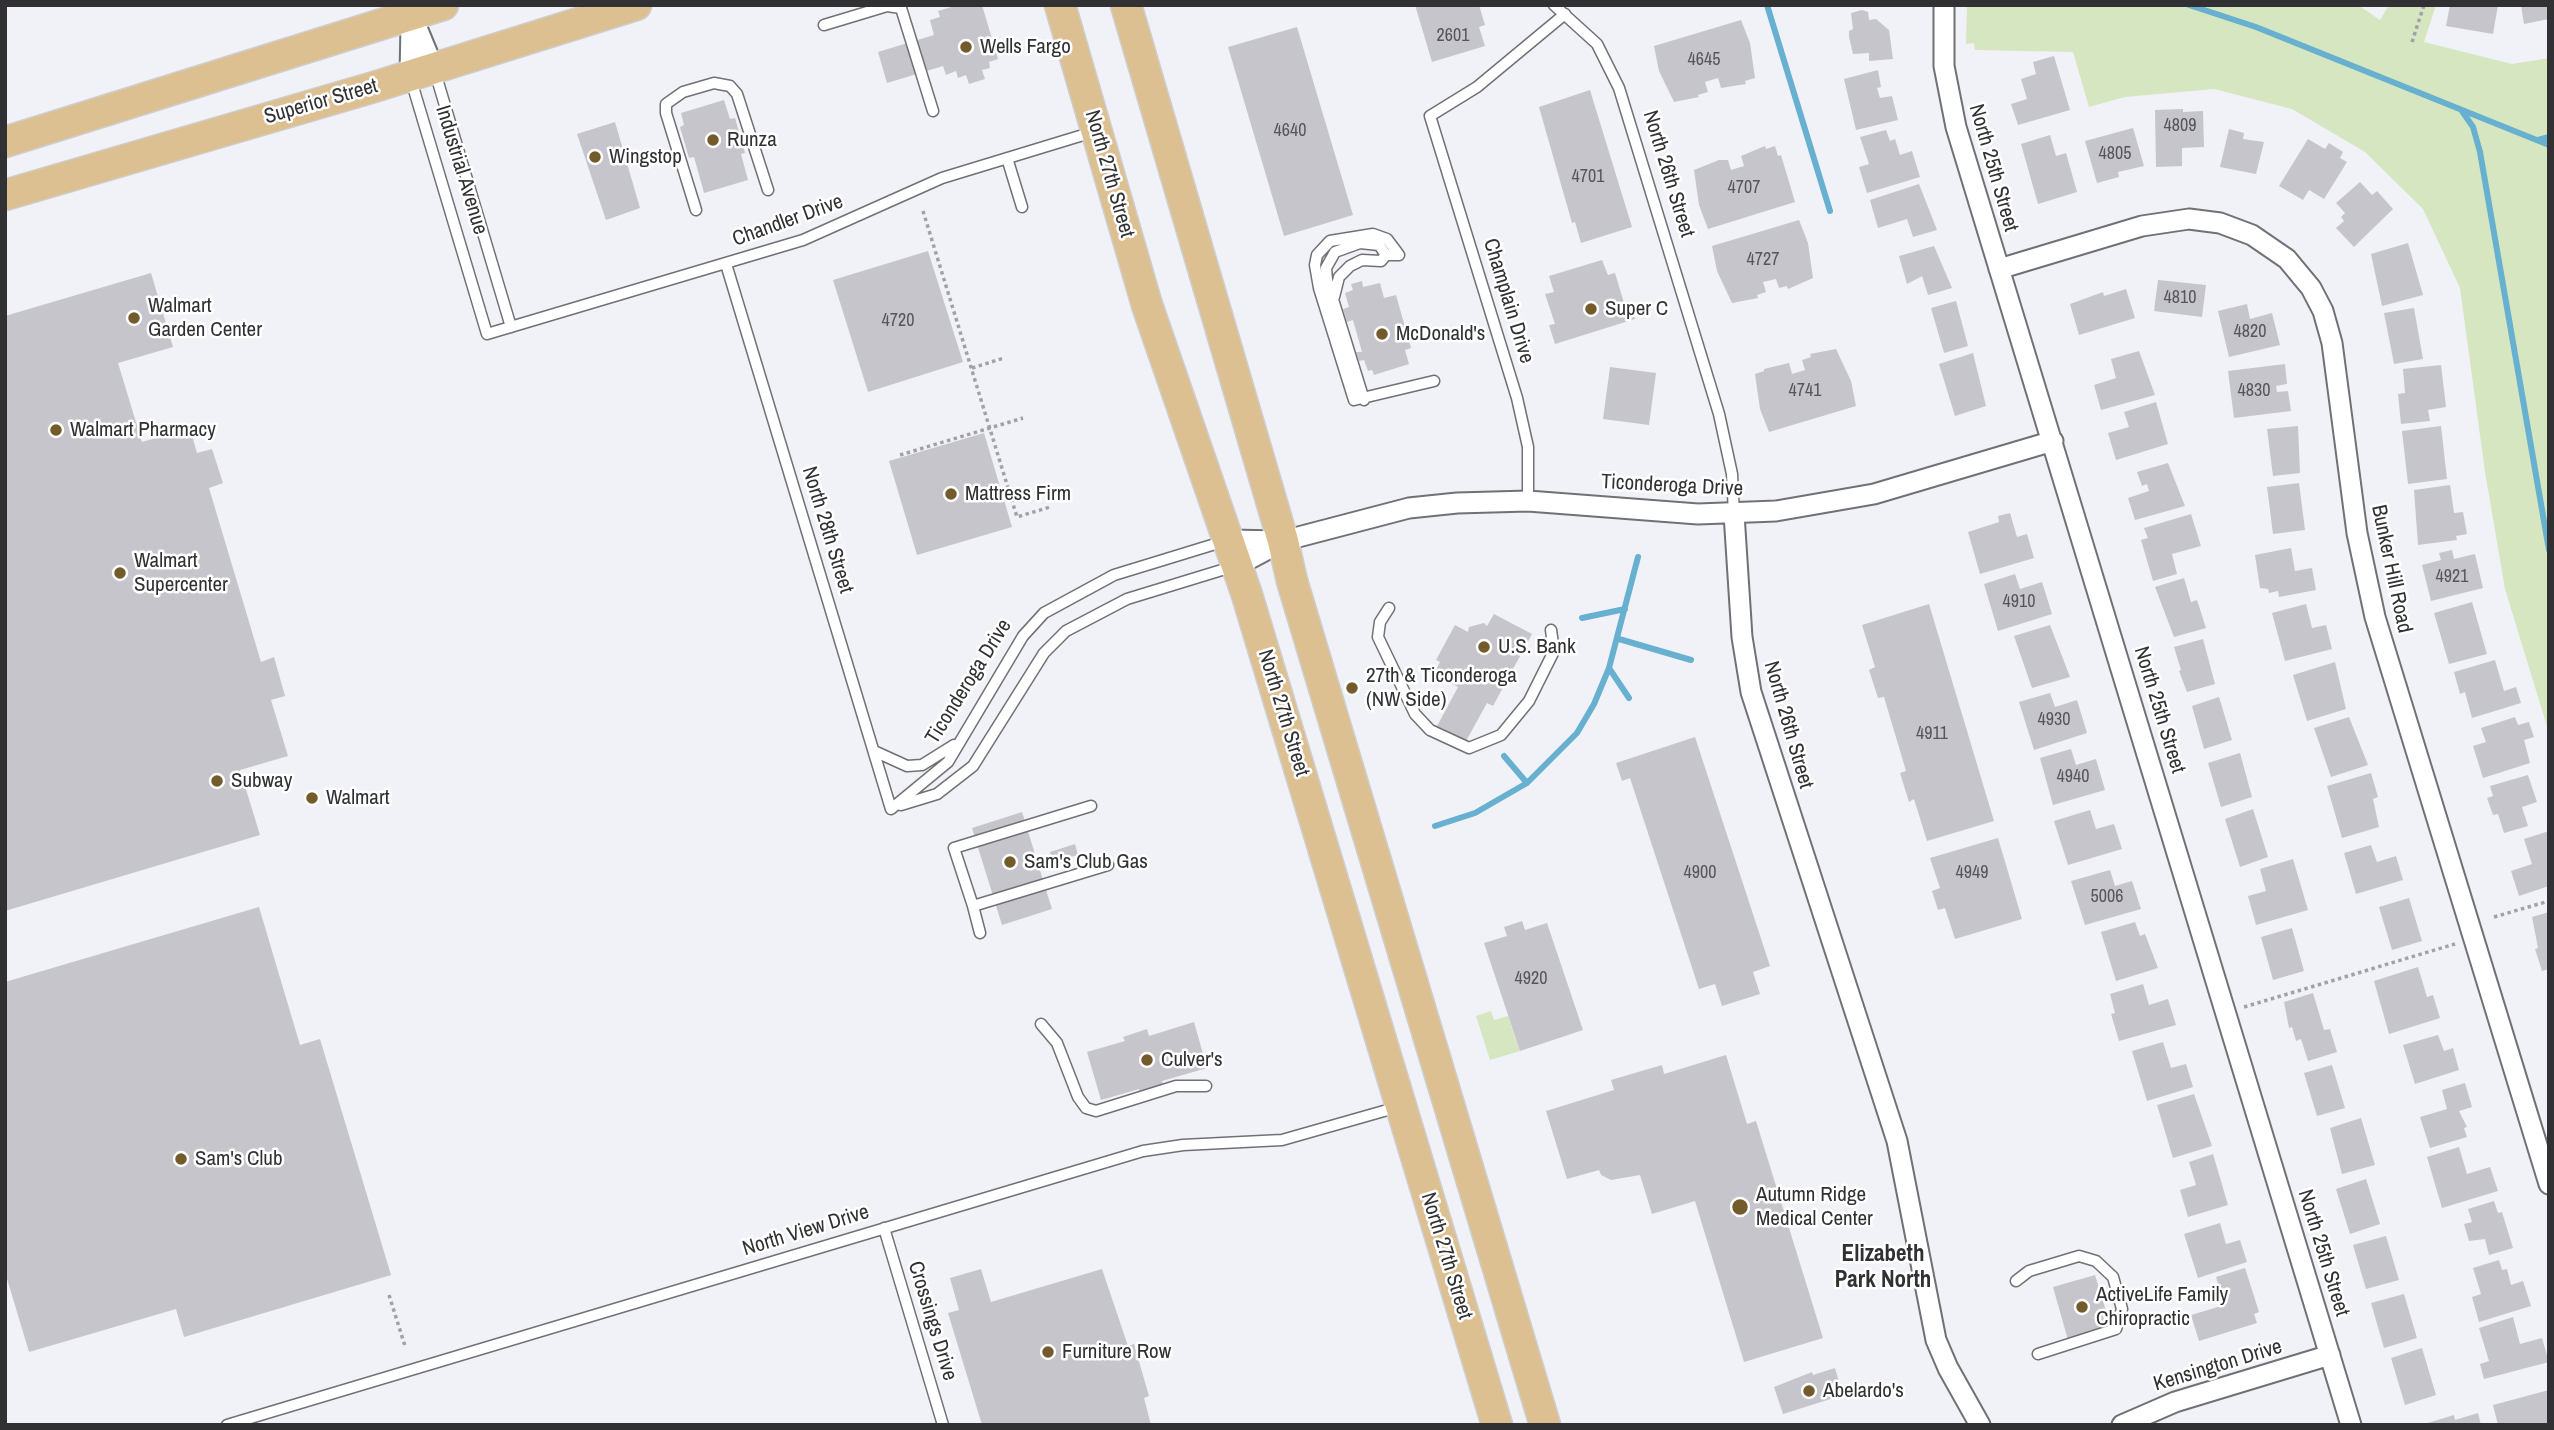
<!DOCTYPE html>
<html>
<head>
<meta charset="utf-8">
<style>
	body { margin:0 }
	#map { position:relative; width:2554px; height:1430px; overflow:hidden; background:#f1f2f8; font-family:"Archivo Narrow",sans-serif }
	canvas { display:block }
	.frame { position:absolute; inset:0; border:7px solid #313134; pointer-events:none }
</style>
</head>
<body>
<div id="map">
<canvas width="2554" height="1430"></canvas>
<div class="frame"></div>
</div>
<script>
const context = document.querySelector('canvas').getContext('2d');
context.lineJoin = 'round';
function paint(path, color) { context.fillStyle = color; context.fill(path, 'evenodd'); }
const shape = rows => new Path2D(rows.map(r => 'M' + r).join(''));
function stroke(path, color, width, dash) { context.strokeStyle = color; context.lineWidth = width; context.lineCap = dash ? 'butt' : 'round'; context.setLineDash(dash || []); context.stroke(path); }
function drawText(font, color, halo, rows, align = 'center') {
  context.font = font + ' "Archivo Narrow",sans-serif'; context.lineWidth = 5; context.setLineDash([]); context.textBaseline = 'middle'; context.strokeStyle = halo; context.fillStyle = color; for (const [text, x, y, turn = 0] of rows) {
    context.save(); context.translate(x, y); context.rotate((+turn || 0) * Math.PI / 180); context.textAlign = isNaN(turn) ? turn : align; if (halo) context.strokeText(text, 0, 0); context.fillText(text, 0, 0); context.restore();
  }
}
paint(shape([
	[1967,5,2358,5,2380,20,2389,5,2436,5,2424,42,2512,64,2549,58,2549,733,2505,589,2485,472,2460,288,2423,209,2365,152,2292,109,2214,89,2125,97,2089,107,2073,52,1975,50,1974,43,1966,44],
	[1491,1011,1494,1020,1508,1016,1520,1051,1490,1060,1476,1016]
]), '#d5e6c1');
stroke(shape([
	[1767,5,1830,211],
	[2189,5,2256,27,2549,145],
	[2462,111,2473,127,2480,152,2549,550],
	[2538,140,2549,137],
	[1582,618,1625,609],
	[1619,639,1691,660],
	[1609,668,1629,698],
	[1504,756,1527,783],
	[1435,826,1475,813,1527,783,1577,733,1594,704,1609,668,1638,557]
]), '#67b0cf', 6);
paint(shape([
	[958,5,982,5,998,59,989,62,990,68,982,70,985,79,969,84,966,75,958,78,956,71,946,75,943,66,887,83,878,52,934,35,930,20,940,17,938,11],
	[1415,5,1479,5,1485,25,1479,27,1485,46,1432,62],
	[2450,5,2498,5,2493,34,2446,26],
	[2521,5,2549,5,2549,19,2524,24],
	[1862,10,1868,12,1869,20,1876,19,1889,30,1893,59,1869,61,1869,53,1853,54,1849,37,1849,31,1853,29,1851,13],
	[1741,20,1750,43,1755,78,1745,81,1746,84,1721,88,1718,78,1705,82,1708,92,1698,95,1699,97,1674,102,1659,71,1654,46],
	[1297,27,1353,215,1284,236,1228,47],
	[2054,56,2070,110,2018,125,2011,104,2027,99,2021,79,2036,74,2033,62],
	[1878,70,1881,87,1877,88,1880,98,1892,96,1898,120,1856,130,1844,79],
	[1590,90,1632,227,1581,243,1575,222,1572,223,1539,107],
	[724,100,730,119,735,118,745,153,741,154,748,180,704,193,694,157,689,158,680,127,684,125,681,113],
	[2183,109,2183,112,2203,111,2204,147,2182,148,2182,166,2156,167,2155,110],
	[615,122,640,208,606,220,577,134],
	[2133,128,2144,166,2118,172,2119,177,2097,183,2085,141],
	[2229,129,2244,133,2243,139,2264,142,2256,174,2220,167],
	[1886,130,1890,141,1895,139,1900,155,1912,151,1920,177,1867,193,1859,167,1869,164,1860,137],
	[2050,135,2056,156,2066,153,2077,192,2038,204,2021,144],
	[2308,139,2325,149,2329,143,2343,152,2340,158,2347,162,2324,199,2309,190,2303,200,2279,186],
	[1765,146,1766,149,1775,146,1778,156,1781,155,1795,202,1708,229,1699,205,1694,170,1719,160,1728,160,1731,170,1744,166,1741,156],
	[2360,182,2372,195,2377,191,2393,209,2354,247,2336,228,2344,221,2341,217,2345,213,2336,203],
	[1919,184,1937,230,1913,237,1907,219,1878,228,1870,200],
	[1799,220,1808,243,1813,278,1788,289,1787,286,1779,288,1776,279,1763,282,1766,292,1757,295,1758,298,1732,303,1717,271,1712,246],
	[2408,243,2423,295,2382,306,2371,254],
	[1934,246,1952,288,1928,295,1922,276,1907,284,1899,256],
	[928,251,963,362,868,392,833,280],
	[1602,260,1608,275,1615,273,1624,303,1629,301,1635,319,1555,344,1549,325,1555,324,1545,294,1554,292,1549,276],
	[151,273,173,347,118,363,142,442,190,428,197,453,212,449,223,483,209,488,261,662,274,657,285,696,271,700,288,756,240,770,260,835,5,911,5,316],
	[2158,280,2206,285,2202,317,2154,311],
	[1362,281,1363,287,1380,283,1384,298,1396,295,1411,348,1405,350,1409,364,1374,375,1372,370,1368,371,1364,360,1359,361,1356,352,1362,352,1353,320,1347,322,1343,309,1349,307,1345,293,1353,290,1351,284],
	[2126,289,2135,318,2079,335,2070,304,2103,292,2104,296],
	[1956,301,1968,346,1944,353,1931,308],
	[2247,304,2250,319,2272,313,2280,345,2229,357,2218,311],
	[2414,308,2423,359,2394,364,2384,313],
	[1836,349,1851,381,1856,406,1769,432,1760,409,1755,374,1764,371,1764,369,1789,363,1792,374,1805,370,1802,360,1811,357,1810,354],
	[2139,351,2155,395,2101,410,2094,385,2116,378,2111,359],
	[1973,353,1986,406,1955,416,1939,364],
	[2285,364,2287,384,2276,386,2277,392,2288,391,2291,411,2234,418,2228,371],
	[2441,365,2446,407,2428,410,2430,421,2401,424,2398,394,2405,393,2403,369],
	[1610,367,1656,373,1649,425,1603,419],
	[2156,402,2168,444,2116,460,2108,433,2129,427,2124,412],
	[2298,426,2300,473,2273,476,2267,429],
	[2441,426,2447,479,2408,484,2402,431],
	[984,433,1012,527,917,555,889,461],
	[2168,463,2185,506,2135,520,2128,498,2149,491,2147,484,2142,486,2137,472],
	[2299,483,2305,530,2273,534,2267,487],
	[2450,485,2454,513,2463,512,2467,534,2456,536,2457,540,2418,545,2414,490],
	[2010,513,2017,537,2027,534,2034,558,1980,574,1968,532,1999,522,1998,516],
	[2191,514,2201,546,2172,554,2177,574,2153,581,2141,540,2148,538,2144,528],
	[2291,548,2295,571,2312,568,2316,590,2279,597,2278,591,2269,593,2268,589,2260,588,2255,555],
	[2452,550,2454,559,2475,554,2483,588,2431,601,2422,565,2441,560,2439,553],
	[2015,574,2020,589,2042,582,2052,614,1998,631,1984,584],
	[2184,578,2191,602,2197,600,2206,628,2174,637,2155,587],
	[2472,602,2487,654,2449,664,2434,613],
	[1929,604,1994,821,1927,841,1914,799,1909,802,1900,773,1906,771,1884,697,1878,698,1869,670,1875,667,1862,625],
	[2306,604,2312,628,2326,625,2332,649,2285,661,2272,613],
	[1494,614,1532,634,1493,706,1487,703,1465,743,1436,728,1458,687,1434,674,1440,662,1436,660,1455,625,1468,632,1469,627,1484,623,1487,626],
	[2050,625,2070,677,2032,688,2014,636],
	[2203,639,2215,684,2187,692,2179,671,2181,670,2174,647],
	[2495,660,2504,691,2516,687,2521,703,2472,718,2465,692,2460,694,2454,672],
	[2335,662,2346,709,2307,721,2293,675],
	[2050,693,2055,707,2077,700,2087,733,2034,750,2019,702],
	[2219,697,2232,740,2204,749,2192,706],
	[2349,717,2368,765,2331,777,2314,728],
	[2515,717,2518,725,2529,722,2534,737,2524,740,2530,763,2483,778,2473,746,2486,742,2481,728],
	[1695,737,1770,966,1753,972,1760,994,1722,1006,1715,984,1699,989,1630,778,1622,781,1616,763],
	[2071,749,2076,765,2096,759,2105,790,2053,805,2040,758],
	[2240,753,2252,797,2221,807,2208,763],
	[2371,773,2378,797,2373,799,2379,827,2342,838,2327,786],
	[2528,775,2537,802,2522,807,2528,826,2504,833,2498,814,2493,815,2487,798,2493,796,2490,786],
	[2253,809,2268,857,2240,867,2225,819],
	[2090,810,2096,829,2114,824,2122,849,2068,865,2054,821],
	[1022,812,1052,909,1002,925,972,828],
	[2549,831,2549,886,2519,896,2511,871,2532,864,2524,839],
	[1998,838,2022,919,1955,939,1945,908,1938,910,1932,891,1940,888,1930,858],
	[1075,844,1078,855,1053,862,1050,852],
	[2371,845,2377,862,2396,856,2403,880,2356,894,2344,853],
	[2293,859,2308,910,2256,925,2248,896,2266,891,2260,869],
	[2110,870,2115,886,2132,881,2141,909,2085,925,2071,881],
	[2409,898,2422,941,2392,950,2379,907],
	[259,907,300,1045,320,1039,391,1275,184,1337,176,1309,29,1352,5,1272,5,982],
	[2549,912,2549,969,2542,971,2535,949,2538,948,2532,917],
	[1522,921,1525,930,1547,923,1583,1030,1520,1051,1484,943,1507,936,1504,927],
	[2135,922,2140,936,2145,934,2158,968,2116,981,2101,932],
	[2292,928,2304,971,2273,980,2261,937],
	[2418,967,2427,997,2433,995,2440,1018,2389,1034,2374,981],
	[2143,984,2149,1005,2168,999,2176,1025,2119,1041,2111,1014,2115,1013,2110,994],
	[2313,993,2324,1030,2330,1029,2337,1052,2308,1061,2301,1039,2296,1041,2292,1027,2289,1028,2284,1002],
	[1194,1022,1207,1068,1162,1081,1164,1088,1140,1095,1139,1089,1101,1100,1087,1052,1125,1041,1123,1037,1147,1029,1149,1036],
	[2438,1035,2444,1051,2453,1048,2459,1070,2415,1084,2403,1045],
	[2163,1042,2171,1068,2186,1064,2193,1087,2147,1101,2132,1051],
	[1726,1055,1747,1124,1756,1121,1823,1338,1744,1362,1695,1201,1652,1214,1640,1175,1611,1180,1601,1175,1599,1170,1567,1179,1546,1111,1614,1090,1611,1080,1662,1065,1664,1074],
	[2332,1065,2345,1108,2317,1116,2304,1073],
	[2465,1083,2472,1107,2459,1111,2467,1127,2464,1128,2467,1137,2430,1148,2420,1117,2447,1109,2442,1090],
	[2194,1094,2212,1146,2173,1158,2157,1105],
	[2361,1118,2375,1165,2342,1174,2330,1128],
	[2459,1147,2467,1174,2490,1167,2498,1191,2442,1208,2427,1157],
	[2213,1154,2228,1205,2188,1217,2180,1190,2196,1185,2189,1162],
	[2366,1179,2380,1224,2350,1234,2336,1189],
	[2494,1201,2498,1213,2502,1212,2513,1248,2489,1255,2485,1239,2469,1241,2464,1224,2472,1222,2468,1209],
	[2220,1223,2226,1244,2240,1240,2247,1262,2198,1278,2184,1234],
	[2386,1236,2399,1280,2366,1289,2353,1245],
	[2499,1260,2502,1270,2507,1269,2511,1285,2523,1281,2531,1306,2479,1322,2472,1297,2481,1294,2473,1268],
	[2245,1268,2259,1312,2254,1314,2257,1323,2199,1341,2191,1315,2225,1305,2216,1277],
	[981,1269,991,1302,1102,1269,1128,1346,1134,1344,1149,1396,1144,1398,1151,1425,982,1425,948,1313,959,1310,950,1278],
	[2095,1275,2111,1327,2068,1340,2053,1287],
	[2404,1294,2417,1338,2384,1348,2371,1303],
	[2513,1317,2520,1344,2542,1338,2549,1362,2484,1379,2480,1364,2489,1361,2479,1328],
	[2422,1348,2436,1395,2405,1405,2391,1358],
	[1835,1368,1843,1395,1783,1414,1774,1387,1812,1372,1813,1375],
	[2549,1390,2549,1425,2498,1425,2493,1405],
	[2478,1413,2481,1425,2421,1425,2454,1415,2455,1420]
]), '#c5c5cb');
const lane = shape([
	[1554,5,1597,44,1619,88,1719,414,1732,474,1734,514],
	[824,25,887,6,901,8,933,111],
	[435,72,511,327],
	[411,80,487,334,803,240,942,178,1093,132],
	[1007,158,1022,207],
	[696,210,666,113,666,104,683,92,714,83,730,86,737,94,768,190],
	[1399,255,1387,239,1373,234,1330,241,1317,255,1315,265,1319,288,1354,400,1434,381],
	[726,264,891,809],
	[1334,297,1339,277,1350,266,1362,260,1381,261,1386,255],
	[1364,400,1327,280,1326,268,1335,252,1360,243,1379,245,1386,255,1399,255],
	[1528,501,1528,447,1517,398,1430,116,1477,87,1565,14],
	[1389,608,1380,622,1378,637,1415,714,1430,730,1469,748,1501,735,1529,701,1554,651,1551,630],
	[874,751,907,766,922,765,954,745],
	[901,805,937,794,973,766,1044,653,1066,631,1127,599,1235,566],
	[891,809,948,762,1023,636,1044,613,1114,575,1225,541],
	[973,906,954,848,1091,806],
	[980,933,973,906,1108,865],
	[1041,1024,1057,1043,1078,1097,1086,1108,1096,1111,1176,1086,1206,1086],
	[884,1228,943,1425],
	[2016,1281,2029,1271,2079,1256,2096,1261,2113,1277,2122,1309,2116,1329,2038,1354],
	[227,1425,1143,1151,1183,1145,1282,1140,1398,1107]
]);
const street = shape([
	[1944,5,1944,66,1956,127,2351,1425],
	[408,6,434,69],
	[410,76,411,24],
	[1999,269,2142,226,2189,219,2220,223,2252,235,2287,259,2311,288,2323,311,2332,343,2357,533,2375,617,2549,1184],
	[1734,514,1742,637,1751,692,1897,1141,1936,1340,1948,1368,1980,1425],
	[1229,540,1282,541],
	[1238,565,1283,541,1409,508,1457,503,1528,501,1698,514,1776,511,1874,494,2053,441],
	[2122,1425,2175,1402,2330,1355]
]);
const primary = shape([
	[1060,5,1147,305,1247,595,1497,1425],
	[1126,5,1283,541,1292,581,1545,1425],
	[5,142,443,5],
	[5,195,374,87,636,5]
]);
stroke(lane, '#707176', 13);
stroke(street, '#707176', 23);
stroke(primary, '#cecece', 33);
stroke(shape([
	[2412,42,2424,5],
	[923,211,1017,517,1050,507],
	[972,368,1004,358],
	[900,455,1023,418],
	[2494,917,2549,901],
	[2244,1007,2455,944],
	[389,1295,405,1346]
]), '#a1a1a6', 3.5, [3.5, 3.5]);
stroke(lane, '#fff', 10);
stroke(street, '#fff', 19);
stroke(primary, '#ddc091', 30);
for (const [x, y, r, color] of [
	[966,47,7,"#745b2c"],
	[713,140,7,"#745b2c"],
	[595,157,7,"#745b2c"],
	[1591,309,7,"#745b2c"],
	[134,318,7,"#745b2c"],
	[1382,334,7,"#745b2c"],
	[56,430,7,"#745b2c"],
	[951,494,7,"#745b2c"],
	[120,573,7,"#745b2c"],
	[1484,647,7,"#745b2c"],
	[1352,688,7,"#745b2c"],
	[217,781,7,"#745b2c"],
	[312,798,7,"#745b2c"],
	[1010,862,7,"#745b2c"],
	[1147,1060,7,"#745b2c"],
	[181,1159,7,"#745b2c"],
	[1740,1207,9,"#745b2c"],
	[2082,1307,7,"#745b2c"],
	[1048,1352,7,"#745b2c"],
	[1809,1391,7,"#745b2c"]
]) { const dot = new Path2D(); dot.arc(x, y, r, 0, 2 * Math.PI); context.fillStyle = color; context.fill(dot); stroke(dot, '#fff', 2.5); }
drawText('18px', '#56565a', null, [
	["2601",1453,36],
	["4645",1704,60],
	["4809",2180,126],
	["4640",1290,131],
	["4805",2115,154],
	["4701",1588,177],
	["4707",1744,188],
	["4727",1763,260],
	["4810",2180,298],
	["4720",898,321],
	["4820",2250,332],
	["4741",1805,391],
	["4830",2254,391],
	["4921",2452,577],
	["4910",2019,602],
	["4930",2054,720],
	["4911",1932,734],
	["4940",2073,777],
	["4900",1700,873],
	["4949",1972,873],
	["5006",2107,897],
	["4920",1531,979]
]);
drawText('21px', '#313134', '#fff', [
	["Wells Fargo",980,47],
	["Runza",727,140],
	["Wingstop",609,157],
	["Walmart",148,306],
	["Garden Center",148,330],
	["Super C",1605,309],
	["McDonald's",1396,334],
	["Walmart Pharmacy",70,430],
	["Mattress Firm",965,494],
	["Walmart",134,561],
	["Supercenter",134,585],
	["U.S. Bank",1498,647],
	["27th & Ticonderoga",1366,676],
	["(NW Side)",1366,700],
	["Subway",231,781],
	["Walmart",326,798],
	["Sam's Club Gas",1024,862],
	["Culver's",1161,1060],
	["Sam's Club",195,1159],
	["Autumn Ridge",1756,1195],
	["Medical Center",1756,1219],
	["ActiveLife Family",2096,1295],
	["Chiropractic",2096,1319],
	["Furniture Row",1062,1352],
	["Abelardo's",1823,1391]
], 'left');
drawText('21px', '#313134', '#fff', [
	["Superior Street",321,102,-16],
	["North 25th Street",1993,168,74],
	["Industrial Avenue",461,170,73],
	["North 27th Street",1109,174,74],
	["North 26th Street",1668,174,73],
	["Chandler Drive",788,221,-20],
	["Champlain Drive",1508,301,73],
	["Ticonderoga Drive",1672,486,3],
	["North 28th Street",827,530,73],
	["Bunker Hill Road",2391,569,78],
	["Ticonderoga Drive",969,682,-58],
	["North 25th Street",2159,710,73],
	["North 27th Street",1283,713,73],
	["North 26th Street",1788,725,74],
	["North View Drive",806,1231,-17],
	["North 25th Street",2323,1253,73],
	["North 27th Street",1446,1256,73],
	["Crossings Drive",932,1321,73],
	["Kensington Drive",2218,1366,-17]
]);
drawText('bold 23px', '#313134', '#fff', [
	["Elizabeth",1883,1255],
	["Park North",1883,1281]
]);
</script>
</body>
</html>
